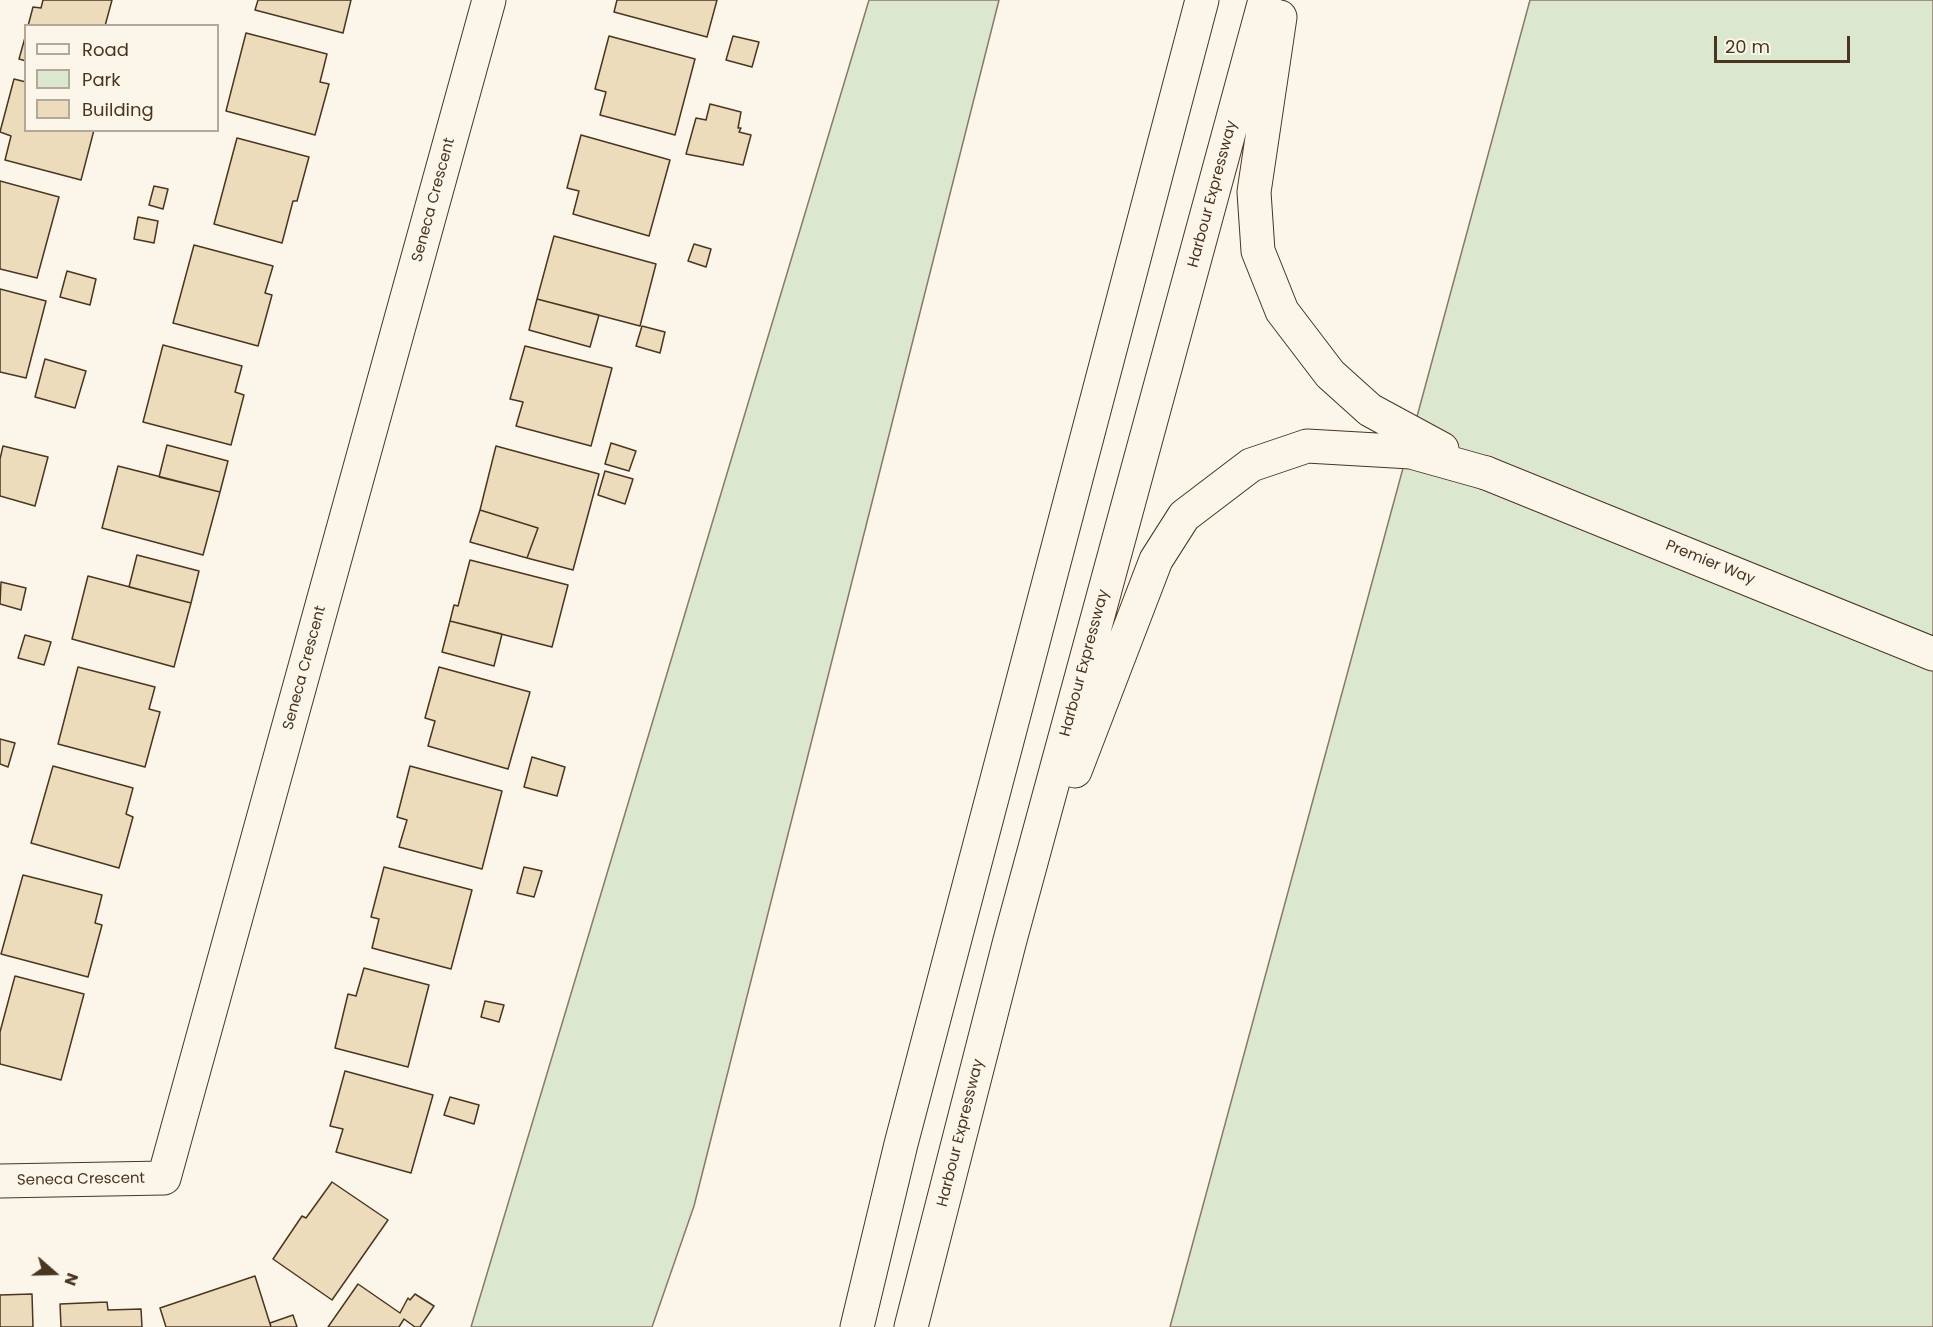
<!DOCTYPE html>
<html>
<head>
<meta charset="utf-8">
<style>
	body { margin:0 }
	#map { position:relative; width:1933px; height:1327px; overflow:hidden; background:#fbf6e9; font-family:Poppins,sans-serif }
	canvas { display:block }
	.legend { position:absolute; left:24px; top:24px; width:195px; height:108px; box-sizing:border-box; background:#fbf6e9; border:2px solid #b4a999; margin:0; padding:8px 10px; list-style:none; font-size:18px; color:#4a3520 }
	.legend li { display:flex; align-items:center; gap:12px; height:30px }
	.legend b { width:30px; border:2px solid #b4a999 }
	.north { position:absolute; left:24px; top:1243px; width:60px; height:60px; -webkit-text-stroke:4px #fbf6e9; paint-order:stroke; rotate:110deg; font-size:16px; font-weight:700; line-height:24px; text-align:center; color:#4a3520 }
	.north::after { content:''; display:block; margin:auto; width:21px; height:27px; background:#4a3520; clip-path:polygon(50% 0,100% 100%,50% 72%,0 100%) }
	.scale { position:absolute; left:1714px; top:36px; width:136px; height:27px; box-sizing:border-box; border:3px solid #4a3520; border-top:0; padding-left:8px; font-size:18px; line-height:21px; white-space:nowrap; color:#4a3520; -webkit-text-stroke:4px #fbf6e9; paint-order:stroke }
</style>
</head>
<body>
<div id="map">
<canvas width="1933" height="1327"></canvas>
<ul class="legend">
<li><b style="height:8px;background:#fbf6e9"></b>Road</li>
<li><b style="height:16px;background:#dce7d0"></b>Park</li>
<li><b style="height:16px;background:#ecdcbc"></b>Building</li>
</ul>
<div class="north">N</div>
<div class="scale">20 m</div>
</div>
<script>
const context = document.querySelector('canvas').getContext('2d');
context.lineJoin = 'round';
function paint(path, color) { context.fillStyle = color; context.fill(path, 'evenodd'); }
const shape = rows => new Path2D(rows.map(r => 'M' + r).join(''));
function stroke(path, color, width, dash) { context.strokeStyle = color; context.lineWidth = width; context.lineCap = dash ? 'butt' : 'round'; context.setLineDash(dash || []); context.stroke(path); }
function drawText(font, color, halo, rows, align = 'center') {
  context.font = font + ' Poppins,sans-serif'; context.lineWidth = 4.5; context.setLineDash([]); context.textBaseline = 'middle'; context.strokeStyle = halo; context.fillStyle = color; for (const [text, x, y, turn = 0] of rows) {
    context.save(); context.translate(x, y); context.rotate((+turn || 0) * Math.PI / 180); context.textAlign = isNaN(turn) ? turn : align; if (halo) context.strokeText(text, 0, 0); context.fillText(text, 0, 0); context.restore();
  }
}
const green = shape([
	[869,0,999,0,694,1206,652,1327,471,1327,869,0],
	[1530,0,1933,0,1933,1327,1170,1327,1530,0]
]);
paint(green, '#dce7d0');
stroke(green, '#887966', 1.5);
const building = shape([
	[43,0,112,0,105,26,28,26,33,7,41,8,43,0],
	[258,0,351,0,343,33,255,10,258,0],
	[617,0,717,0,707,37,614,12,617,0],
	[246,33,327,54,320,82,329,84,315,135,226,111,246,33],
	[26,34,26,61,19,59,26,34],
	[609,36,695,59,675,135,600,115,606,92,595,89,609,36],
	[733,36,759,42,752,67,726,60,733,36],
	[14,79,26,82,26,130,94,130,81,180,5,160,11,136,0,132,14,79],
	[710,104,741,112,738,128,741,128,739,132,751,135,743,165,686,154,696,118,706,120,710,104],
	[581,135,670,160,649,236,573,214,579,191,567,188,581,135],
	[237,138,309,157,297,201,293,201,282,243,214,224,237,138],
	[0,181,59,197,37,278,0,269,0,181],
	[154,186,168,189,163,209,149,205,154,186],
	[138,217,158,221,154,243,134,239,138,217],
	[554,236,656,264,640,326,537,299,554,236],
	[694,244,711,249,706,267,688,261,694,244],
	[194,245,273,266,265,293,272,295,258,346,173,323,194,245],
	[67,271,96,279,90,305,60,297,67,271],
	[0,289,46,301,26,378,0,372,0,289],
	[537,299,599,315,590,347,529,330,537,299],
	[642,326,665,332,660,353,636,346,642,326],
	[163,345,242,366,235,392,244,395,231,445,143,422,163,345],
	[525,346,612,368,591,446,516,426,523,402,510,399,525,346],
	[45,359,86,371,75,408,35,397,45,359],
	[611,443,636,451,629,471,605,464,611,443],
	[167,445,228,461,220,492,159,477,167,445],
	[3,446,48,457,35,506,0,496,0,459,3,446],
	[496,446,599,474,573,570,527,558,538,528,480,510,496,446],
	[118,466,220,492,203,555,102,528,118,466],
	[605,471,633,479,625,504,598,495,605,471],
	[480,510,538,528,527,558,470,542,480,510],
	[137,555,199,571,191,603,129,587,137,555],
	[470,560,568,585,552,647,450,621,454,605,458,606,470,560],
	[88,576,191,603,174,667,72,639,88,576],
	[1,582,26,588,21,610,0,604,1,582],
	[450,621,502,634,494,666,442,652,450,621],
	[25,635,51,642,44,665,18,658,25,635],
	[78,667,155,687,149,709,160,712,145,767,58,744,78,667],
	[439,667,530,692,508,769,428,746,435,721,425,718,439,667],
	[0,739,15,743,8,767,0,764,0,739],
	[532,757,565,767,557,796,524,787,532,757],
	[53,766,133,788,126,814,133,817,119,868,31,843,53,766],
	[410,766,502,791,482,869,399,847,407,820,397,817,410,766],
	[384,867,472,890,451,969,372,948,379,919,371,917,384,867],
	[524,867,542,871,534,897,517,893,524,867],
	[23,875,102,895,95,923,102,925,88,977,1,954,23,875],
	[364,968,429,985,408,1067,335,1048,348,994,356,996,364,968],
	[15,976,84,994,61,1080,0,1064,0,1032,15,976],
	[485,1001,504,1005,499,1022,481,1017,485,1001],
	[345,1071,433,1095,411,1173,336,1152,343,1129,330,1126,345,1071],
	[450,1097,479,1105,474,1124,444,1115,450,1097],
	[332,1182,388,1220,332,1300,273,1259,302,1216,306,1218,332,1182],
	[255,1276,271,1327,166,1327,160,1308,255,1276],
	[358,1284,400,1313,408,1298,410,1300,415,1294,434,1306,420,1327,415,1327,404,1319,399,1327,328,1327,358,1284],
	[32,1294,33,1327,0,1327,0,1295,32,1294],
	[107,1302,108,1310,141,1309,142,1327,61,1327,60,1304,107,1302],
	[293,1315,297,1327,271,1327,270,1323,293,1315]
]);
paint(building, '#ecdcbc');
stroke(building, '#4a3520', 1.5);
const minor = shape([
	[1486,473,1933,654],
	[0,1181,164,1178,489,0]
]);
const primary = shape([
	[1280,17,1254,192,1258,251,1282,311,1330,374,1370,410,1442,449],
	[1075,771,1156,560,1184,516,1251,465,1307,446,1411,452,1486,473],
	[857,1327,901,1144,1202,0],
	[911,1327,1010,940,1265,0]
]);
stroke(minor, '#4a3520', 35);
stroke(primary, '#4a3520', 35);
stroke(minor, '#fbf6e9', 33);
stroke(primary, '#fbf6e9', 33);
drawText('15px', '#4a3520', '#fbf6e9', [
	["Harbour Expressway",1213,194,-75],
	["Seneca Crescent",434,200,-75],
	["Premier Way",1710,563,22],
	["Harbour Expressway",1085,663,-75],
	["Seneca Crescent",305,668,-75],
	["Harbour Expressway",961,1133,-76],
	["Seneca Crescent",81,1180,-1]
]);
</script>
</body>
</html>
